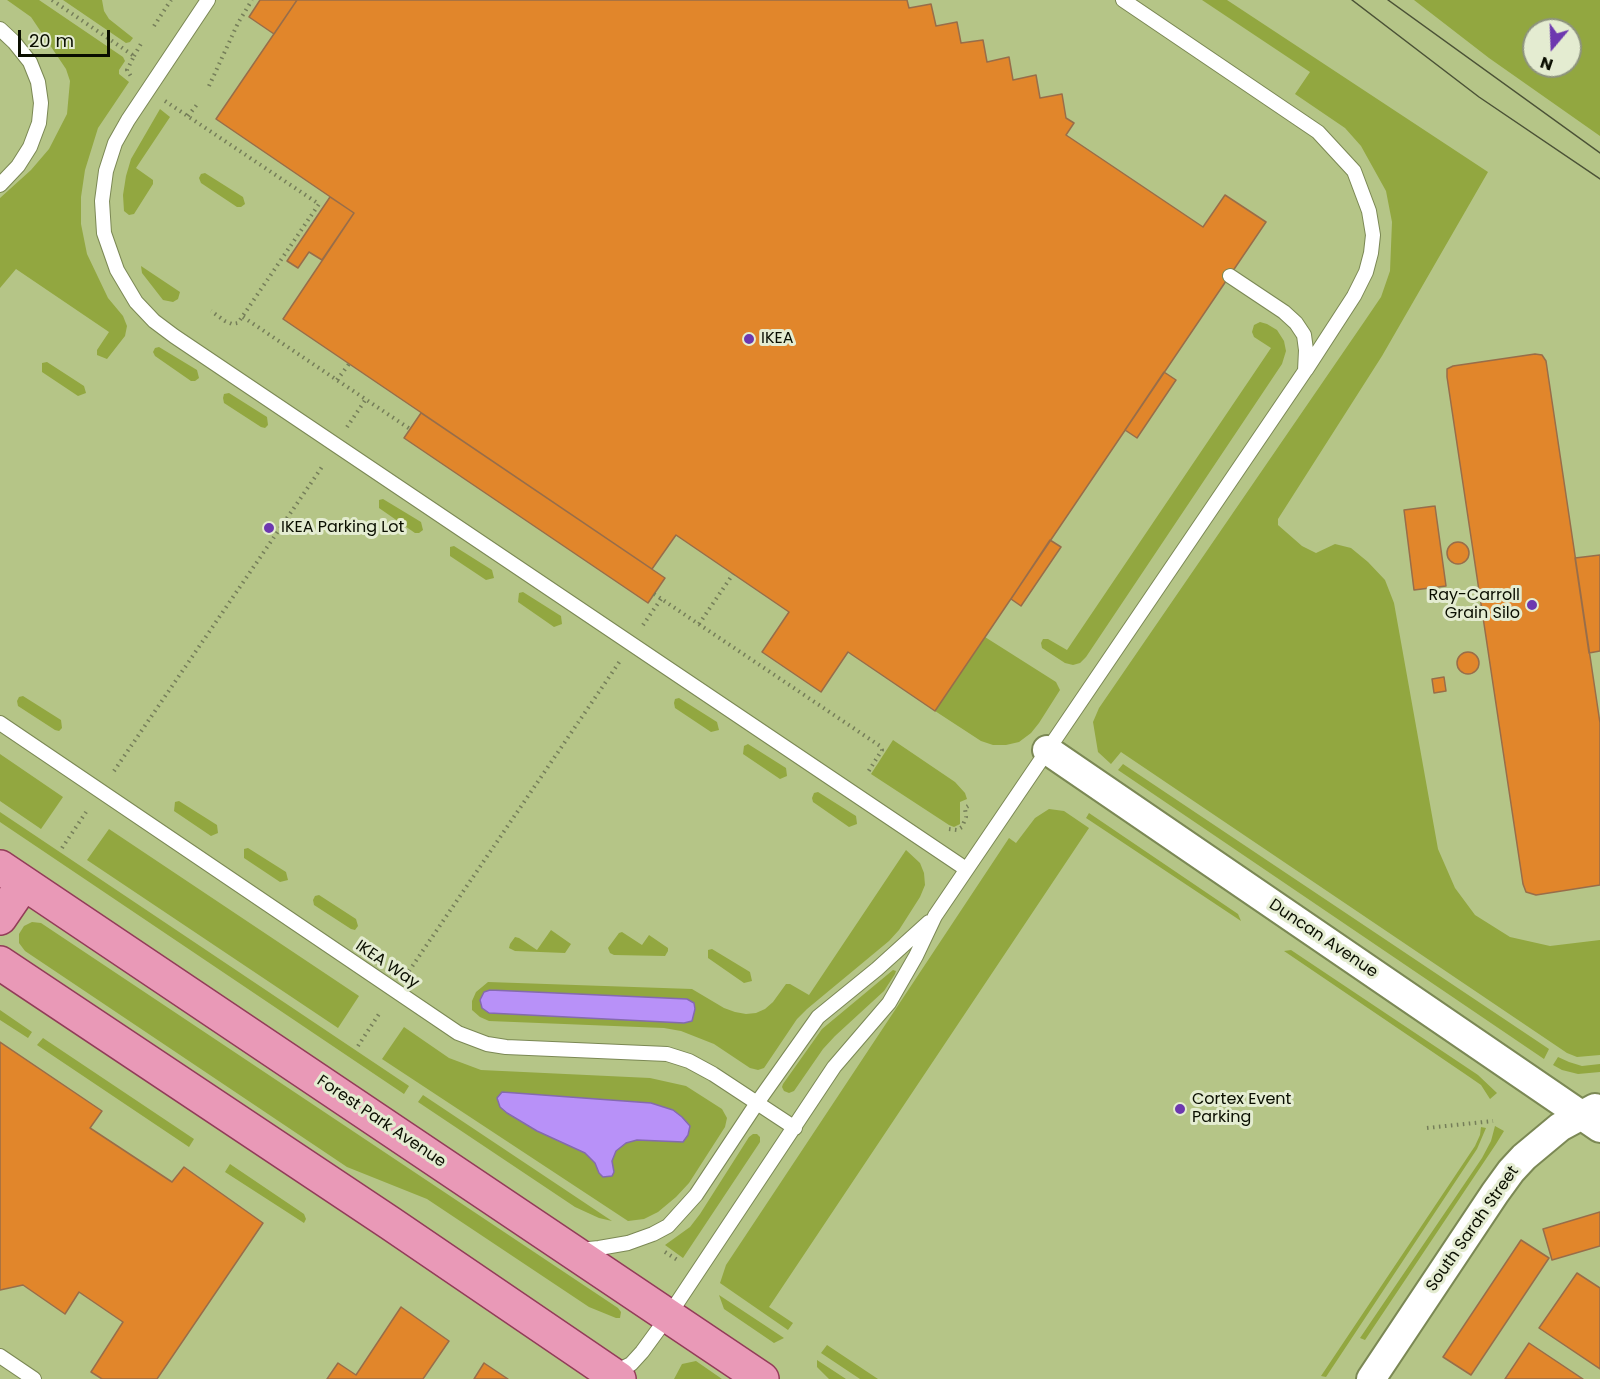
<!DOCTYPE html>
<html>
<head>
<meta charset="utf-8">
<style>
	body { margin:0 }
	#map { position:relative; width:1600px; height:1379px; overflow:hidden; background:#c1cf99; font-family:Poppins,sans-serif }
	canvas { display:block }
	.north { position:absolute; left:1522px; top:18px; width:60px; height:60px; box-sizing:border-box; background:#e4ecd1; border:2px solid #8d937d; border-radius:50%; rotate:199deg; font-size:16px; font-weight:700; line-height:24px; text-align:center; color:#0a0e00 }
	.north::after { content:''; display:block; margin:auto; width:21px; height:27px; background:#6d38af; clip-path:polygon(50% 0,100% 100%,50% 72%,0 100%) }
	.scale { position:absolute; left:18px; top:30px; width:92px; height:27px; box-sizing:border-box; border:3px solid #0a0e00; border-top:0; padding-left:8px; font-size:18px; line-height:21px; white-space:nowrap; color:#0a0e00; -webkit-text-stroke:4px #e4ecd1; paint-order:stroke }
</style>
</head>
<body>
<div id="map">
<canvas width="1600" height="1379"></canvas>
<div class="north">N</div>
<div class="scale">20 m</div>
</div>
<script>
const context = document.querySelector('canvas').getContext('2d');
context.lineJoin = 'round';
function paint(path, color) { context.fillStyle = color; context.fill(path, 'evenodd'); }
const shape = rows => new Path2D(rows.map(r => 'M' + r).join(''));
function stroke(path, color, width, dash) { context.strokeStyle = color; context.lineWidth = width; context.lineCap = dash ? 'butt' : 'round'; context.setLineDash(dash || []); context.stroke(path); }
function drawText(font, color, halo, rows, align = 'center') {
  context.font = font + ' Poppins,sans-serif'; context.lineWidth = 6; context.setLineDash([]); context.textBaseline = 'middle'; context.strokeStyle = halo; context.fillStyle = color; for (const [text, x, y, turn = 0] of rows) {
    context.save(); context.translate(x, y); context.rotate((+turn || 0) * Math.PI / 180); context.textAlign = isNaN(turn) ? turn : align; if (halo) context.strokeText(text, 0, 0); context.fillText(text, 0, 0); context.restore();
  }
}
paint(shape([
	[0,0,1600,0,1600,1379,0,1379],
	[1534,30,1570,30,1570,66,1534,66]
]), '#b5c587');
paint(shape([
	[7,0,39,0,123,57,125,61,119,70,119,74,129,82,98,128,85,170,81,197,81,224,87,254,108,298,123,316,127,326,125,336,107,359,97,355,97,350,109,332,16,269,0,288,0,198,31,170,49,149,67,114,70,81,66,69,31,17],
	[63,0,102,0,104,11,109,19,133,38,130,42,126,43],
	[1202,0,1227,0,1488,172,1382,356,1278,519,1278,525,1302,546,1316,553,1335,544,1351,548,1368,562,1385,580,1394,603,1438,849,1455,888,1475,915,1510,937,1550,946,1600,940,1600,1055,1577,1057,1567,1053,1121,752,1111,764,1098,752,1093,722,1099,708,1364,322,1381,297,1390,271,1392,222,1386,191,1361,146,1345,128,1295,94,1310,72],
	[1414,0,1600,0,1600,136,1489,58],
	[1534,30,1570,30,1570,66,1534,66],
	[160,109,170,117,136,168,153,180,153,184,134,214,129,215,124,211,123,195,126,176,131,159],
	[205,173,243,197,245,204,241,207,237,207,201,183,199,178,201,174],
	[141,266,180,292,178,299,173,302,163,300,142,273],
	[1260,322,1267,324,1277,330,1284,341,1286,351,1282,364,1086,657,1080,663,1073,665,1065,663,1042,648,1041,643,1043,639,1048,639,1067,650,1271,348,1254,337,1252,332,1254,325],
	[159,347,197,370,199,378,195,381,191,381,155,356,153,352,155,348],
	[47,362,84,386,86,393,78,396,42,372,42,363],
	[229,393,267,417,268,425,265,428,261,427,224,403,223,398,224,394],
	[383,499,421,522,423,530,419,533,415,533,379,508,379,500],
	[454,546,492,570,494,578,486,580,450,556,450,547],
	[523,592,561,616,562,624,554,627,518,602,519,593],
	[985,637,1056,682,1060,690,1039,723,1031,733,1019,742,1006,745,993,745,981,741,935,711],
	[23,696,61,720,62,728,59,731,55,730,18,706,17,701,19,697],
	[679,698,717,722,719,730,711,732,675,708,674,703,675,699],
	[893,740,955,782,965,793,967,799,960,802,960,824,954,827,949,825,871,774],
	[748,744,786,768,787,776,780,779,743,754,744,746],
	[0,754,63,797,41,829,0,801],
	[1123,764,1549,1049,1544,1059,1118,770],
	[818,792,856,816,857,824,849,827,813,802,812,798,814,793],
	[179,801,217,825,218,833,211,836,174,811,175,802],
	[1049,809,1064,811,1089,828,769,1307,793,1323,788,1330,720,1283,726,1265,1009,838,1016,843,1035,818],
	[0,812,409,1086,404,1094,0,822],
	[1089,813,1238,914,1241,921,1086,818],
	[109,829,359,996,338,1028,87,860],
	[248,848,286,872,288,880,280,882,244,858,244,849],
	[906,850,920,863,924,873,925,885,920,897,899,930,889,941,807,1009,797,1019,764,1068,758,1070,750,1068,714,1044,681,1031,664,1028,489,1021,480,1017,472,1010,472,1001,476,992,488,982,692,989,724,1008,735,1012,746,1014,756,1013,765,1009,773,1002,786,984,790,984,809,995],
	[319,895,356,919,358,926,355,930,351,929,314,905,313,900,315,896],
	[32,922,41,923,618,1308,621,1312,620,1318,616,1318,589,1307,427,1199,347,1167,25,951,19,943,19,934,24,926],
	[551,930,571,944,565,953,515,951,509,948,510,944,515,937,519,938,537,950],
	[622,932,642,945,649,935,668,948,668,951,665,956,614,955,610,953,608,948,619,933],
	[712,949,750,972,752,981,744,983,708,958,708,950],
	[1291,950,1478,1075,1497,1093,1490,1099,1481,1085,1468,1076,1284,951],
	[893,970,896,971,895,974,884,991,835,1036,823,1049,794,1091,789,1093,784,1091,782,1087,783,1084,822,1029],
	[0,1010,32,1032,28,1038,0,1020],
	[404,1027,449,1058,481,1070,650,1078,686,1086,722,1109,727,1118,725,1127,689,1183,676,1197,658,1212,644,1219,628,1221,382,1059],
	[43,1038,194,1139,189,1147,37,1045],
	[1558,1057,1569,1062,1582,1066,1600,1064,1600,1072,1578,1074,1562,1070,1553,1065],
	[423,1095,612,1221,599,1218,575,1207,418,1102],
	[1495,1126,1504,1131,1496,1144,1365,1340,1360,1338,1482,1158,1491,1141],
	[1481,1127,1486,1128,1477,1149,1326,1377,1321,1376,1475,1146,1480,1135],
	[753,1134,757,1134,760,1137,760,1142,683,1258,665,1245,690,1227,700,1214,749,1137],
	[230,1164,304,1214,306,1219,304,1223,225,1172],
	[719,1295,784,1338,774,1343,724,1309],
	[827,1345,878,1379,860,1379,821,1353],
	[817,1360,846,1379,829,1379,817,1367],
	[696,1361,722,1379,674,1379,682,1364]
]), '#92a740');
const water = shape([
	[490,990,687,999,694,1003,695,1009,692,1021,684,1023,489,1013,482,1008,480,1000,484,992,490,990],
	[502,1092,651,1103,673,1110,682,1117,690,1126,688,1135,683,1142,637,1140,626,1143,616,1151,612,1161,614,1172,612,1176,603,1177,599,1173,595,1163,585,1153,537,1131,507,1113,500,1107,497,1098,502,1092]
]);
paint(water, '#b891f8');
stroke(water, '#846aae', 1.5);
const building = shape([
	[260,0,297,0,274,34,249,17,260,0],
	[297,0,907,0,909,8,931,4,936,26,957,22,961,43,983,40,987,62,1009,57,1013,80,1036,75,1040,98,1062,94,1066,118,1074,123,1066,135,1203,227,1225,195,1266,222,935,711,848,652,821,692,762,652,789,612,676,535,652,569,283,319,354,213,216,119,297,0],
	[330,197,354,213,322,260,309,252,298,268,287,261,330,197],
	[1535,354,1542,355,1546,361,1600,723,1600,885,1536,895,1526,892,1523,884,1447,377,1447,369,1453,366,1535,354],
	[1164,372,1176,380,1137,438,1125,430,1164,372],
	[421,413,665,578,648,603,404,438,421,413],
	[1435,506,1446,586,1414,590,1404,510,1435,506],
	[1050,540,1061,547,1021,606,1011,599,1050,540],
	'1447 553a11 11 0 1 1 22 0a11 11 0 1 1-22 0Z',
	[1600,555,1600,651,1589,653,1575,558,1600,555],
	'1457 663a11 11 0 1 1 22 0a11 11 0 1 1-22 0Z',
	[1444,677,1446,691,1434,693,1432,679,1444,677],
	[0,1042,102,1111,90,1128,172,1182,184,1167,263,1223,157,1379,102,1379,91,1372,123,1322,79,1292,65,1314,23,1285,0,1290,0,1042],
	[1600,1212,1600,1246,1552,1260,1543,1229,1600,1212],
	[1521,1240,1549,1258,1471,1375,1443,1357,1521,1240],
	[1577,1273,1600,1288,1600,1369,1539,1328,1577,1273],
	[401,1307,449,1341,423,1379,327,1379,338,1363,356,1375,401,1307],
	[1529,1343,1583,1379,1505,1379,1529,1343],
	[484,1363,508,1379,474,1379,484,1363]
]);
paint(building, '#e1862b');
stroke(building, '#986d49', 1.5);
const service = shape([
	[208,0,128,120,115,143,106,171,102,201,104,233,117,270,136,302,154,321,174,336,966,869],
	[1123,0,1318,132,1354,171,1369,211,1373,235,1371,253,1366,272,1354,296,1306,370],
	[0,29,14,42,30,62,38,82,41,103,39,123,30,147,18,166,0,185],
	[0,723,458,1033,487,1044,506,1047,667,1054,689,1061,713,1074,795,1128],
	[579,1250,599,1248,628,1243,653,1234,668,1226,696,1195,757,1103,818,1017,877,969,929,922],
	[0,1356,34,1379],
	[613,1373,631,1364,642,1352,669,1315,834,1067,889,1003,916,956,935,916,1305,371,1306,350,1304,335,1296,323,1284,312,1230,276]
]);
const minor = shape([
	[1047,750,1600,1128],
	[1371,1379,1495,1193,1511,1171,1524,1157,1560,1127,1595,1108]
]);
const primary = shape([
	[0,867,762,1379],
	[0,918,24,883],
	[0,963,390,1223,619,1379]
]);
stroke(service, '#7b8854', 16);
stroke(minor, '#7b8854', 32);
stroke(primary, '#923c58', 36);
stroke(shape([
	[52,0,134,56,127,70,132,78],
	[154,26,171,0],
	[134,56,142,42],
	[209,86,238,23,252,0],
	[165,101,319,204,238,323,232,324,225,321,211,311],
	[188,116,199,102],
	[243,317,410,429],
	[337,380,349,364],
	[347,427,366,399],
	[654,594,880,746,882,750,868,772,868,775],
	[699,624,733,574],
	[643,625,661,599],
	[114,771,324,464],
	[949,829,957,830,962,827,966,817,965,808,968,806],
	[62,848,86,812],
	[409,971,620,661],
	[358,1046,381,1011],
	[1427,1128,1493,1121],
	[665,1252,679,1261]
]), '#757e59', 4, [1.5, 4.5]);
stroke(service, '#fff', 14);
stroke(minor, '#fff', 28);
stroke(primary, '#e999b7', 33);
stroke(shape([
	[1352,0,1479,97,1600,179],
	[1388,0,1600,153]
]), '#4b5236', 1.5);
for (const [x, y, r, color] of [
	[749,339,6,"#6d38af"],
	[269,528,6,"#6d38af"],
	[1532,605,6,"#6d38af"],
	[1180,1109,6,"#6d38af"]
]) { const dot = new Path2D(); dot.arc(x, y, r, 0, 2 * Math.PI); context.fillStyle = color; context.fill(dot); stroke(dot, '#e4ecd1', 2); }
drawText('16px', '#0a0e00', '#e4ecd1', [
	["IKEA",761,339],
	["IKEA Parking Lot",281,528],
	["Ray-Carroll",1520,596,"right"],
	["Grain Silo",1520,614,"right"],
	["Cortex Event",1192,1100],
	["Parking",1192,1118]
], 'left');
drawText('16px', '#0a0e00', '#e4ecd1', [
	["Duncan Avenue",1323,939,34],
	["IKEA Way",387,965,34],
	["Forest Park Avenue",381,1122,34],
	["South Sarah Street",1473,1229,-55]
]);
</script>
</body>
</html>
